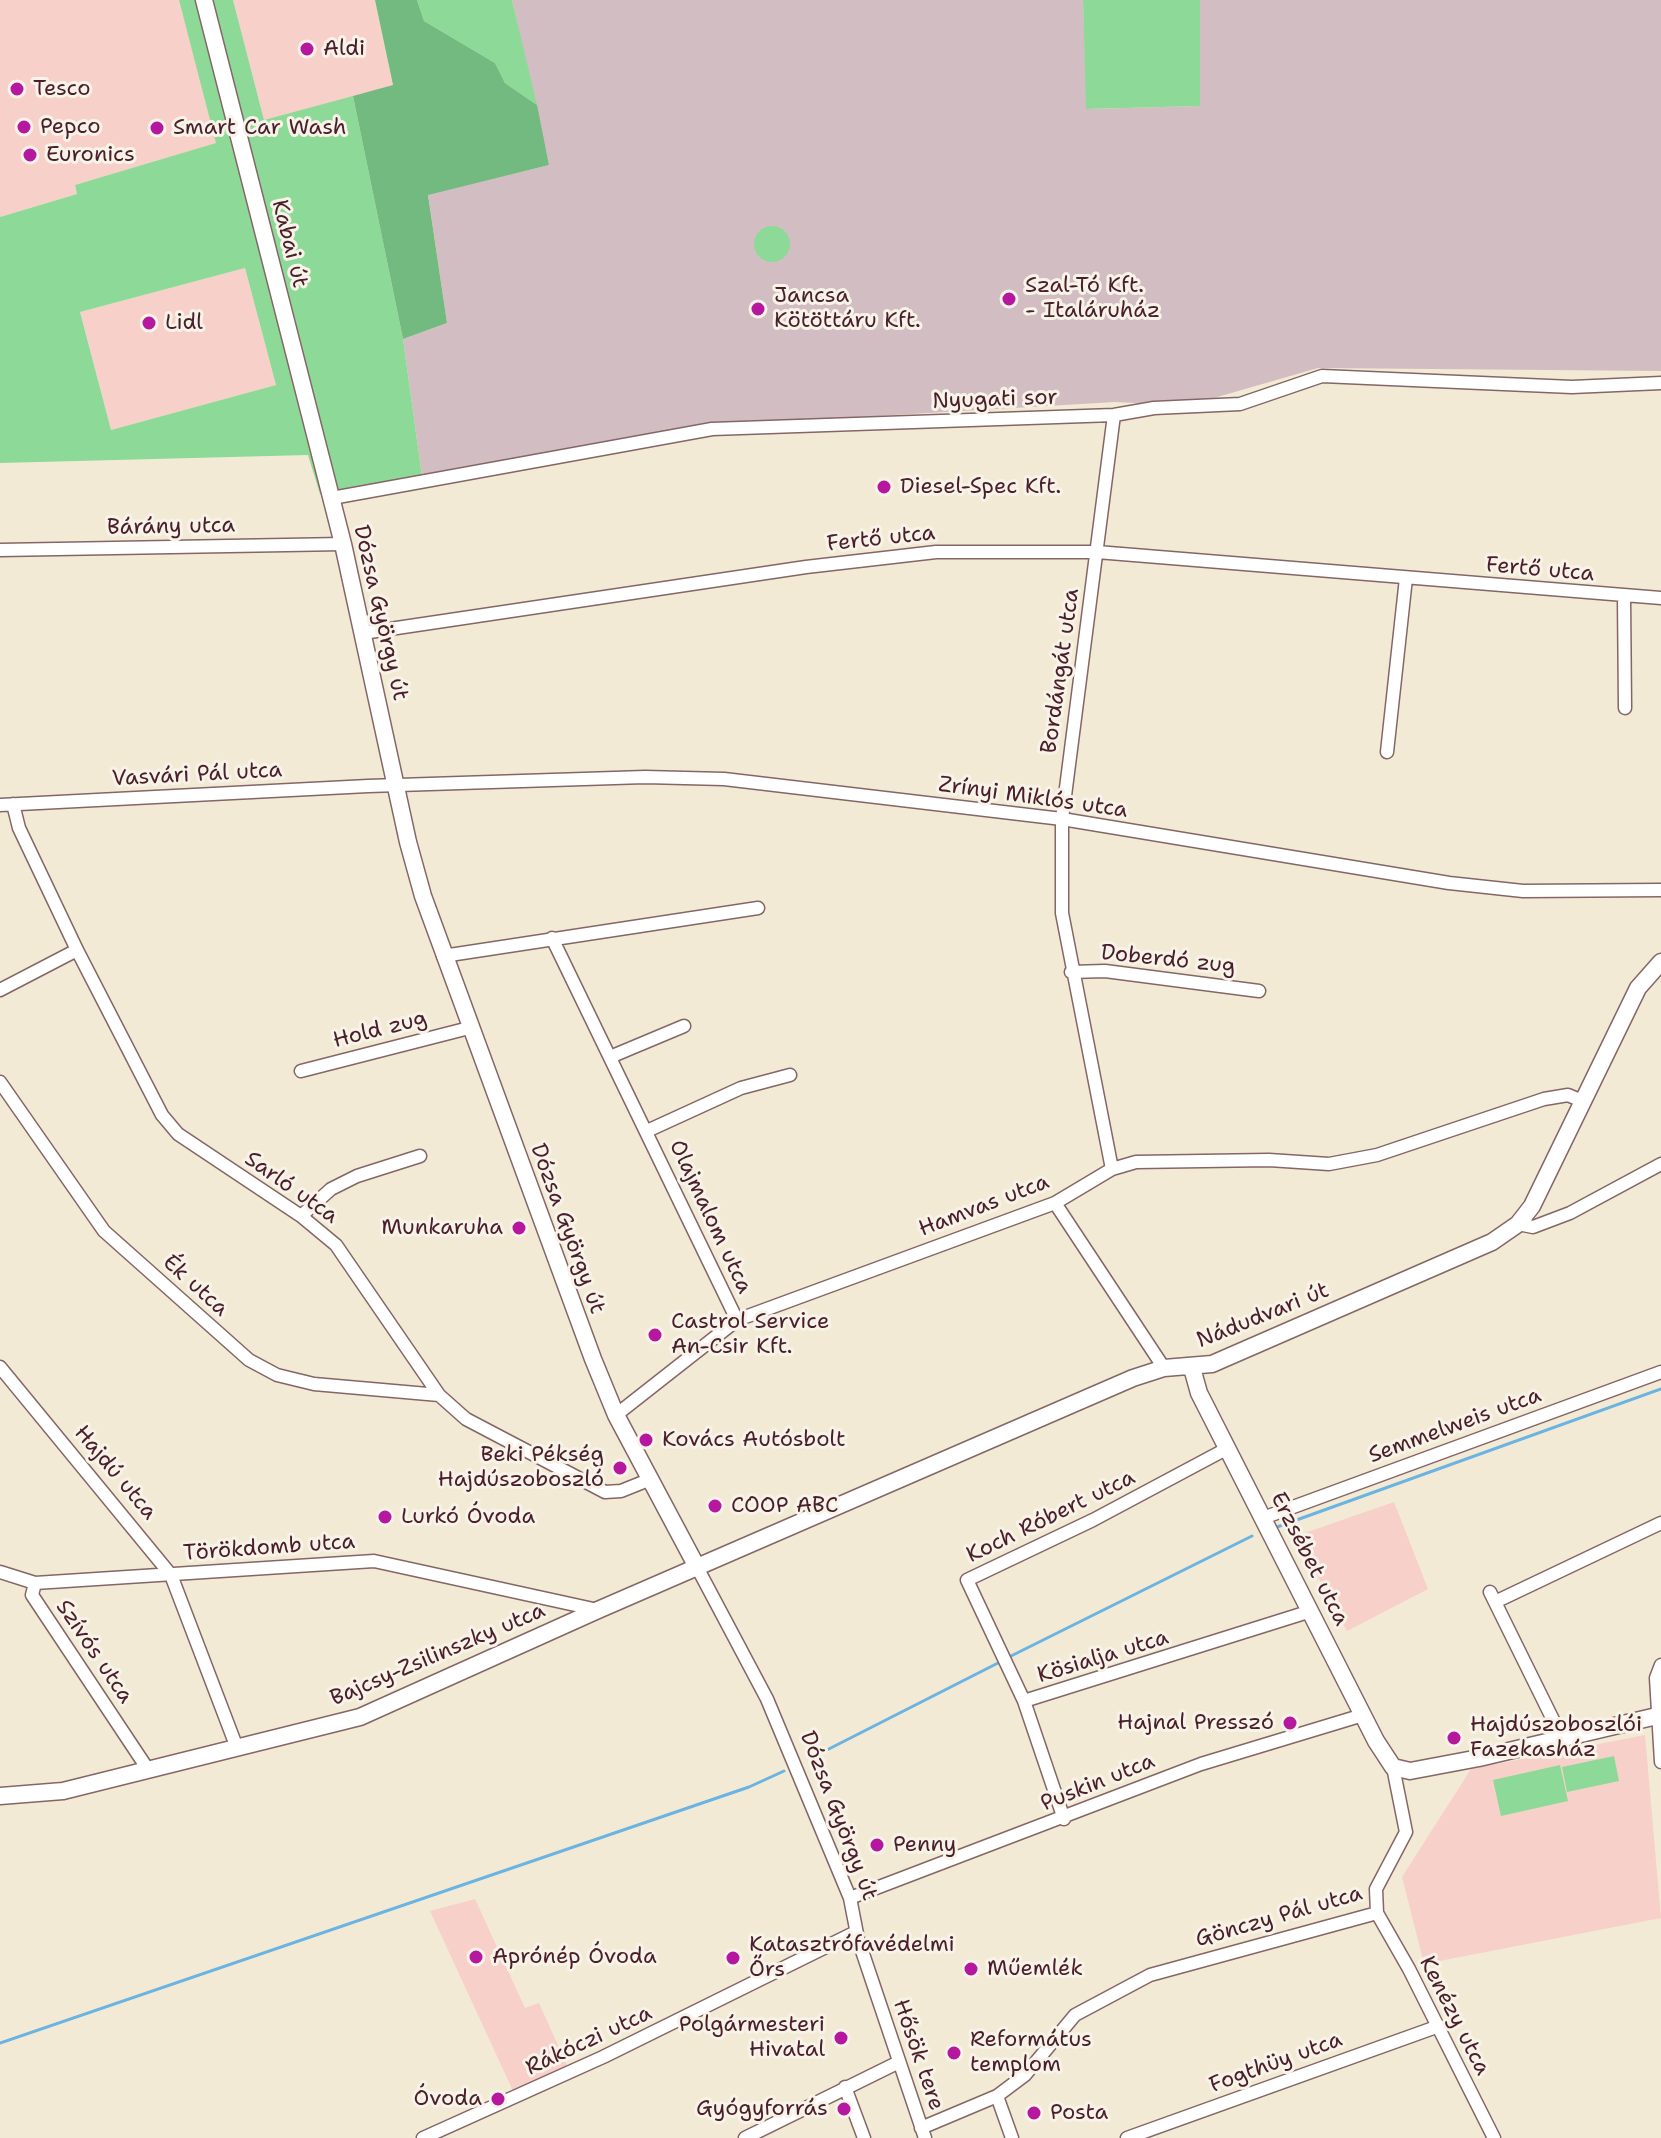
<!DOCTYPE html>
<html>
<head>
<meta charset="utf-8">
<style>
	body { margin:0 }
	canvas { display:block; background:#f2ead4 }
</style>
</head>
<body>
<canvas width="1661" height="2138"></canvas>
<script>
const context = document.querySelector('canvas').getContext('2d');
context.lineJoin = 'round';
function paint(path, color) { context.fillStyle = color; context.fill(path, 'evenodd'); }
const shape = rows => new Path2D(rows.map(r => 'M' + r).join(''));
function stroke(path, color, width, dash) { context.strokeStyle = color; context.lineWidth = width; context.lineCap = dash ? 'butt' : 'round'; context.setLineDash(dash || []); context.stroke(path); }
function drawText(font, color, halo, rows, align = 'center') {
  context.font = font + ' "Shantell Sans",sans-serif'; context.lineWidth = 6; context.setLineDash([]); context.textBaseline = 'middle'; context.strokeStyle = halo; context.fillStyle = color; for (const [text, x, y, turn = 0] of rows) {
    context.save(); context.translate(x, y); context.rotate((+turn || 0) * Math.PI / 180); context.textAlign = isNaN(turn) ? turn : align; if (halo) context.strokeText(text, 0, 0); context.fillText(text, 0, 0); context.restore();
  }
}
paint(shape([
	[0,0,179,0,217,143,75,185,77,194,0,217],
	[233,0,375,0,393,86,264,120],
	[245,268,276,385,111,430,80,312],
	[1394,1502,1428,1589,1347,1631,1296,1536],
	[1645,1735,1661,1918,1424,1964,1402,1877,1471,1769],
	[475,1899,525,2008,539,2003,569,2070,514,2093,430,1911]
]), '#f7d0ca');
paint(shape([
	[512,0,1083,0,1087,109,1199,106,1200,0,1661,0,1661,371,1318,368,1207,400,1156,404,1115,402,691,427,422,476,403,339,447,323,428,194,549,165]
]), '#d2bec2');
paint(shape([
	[179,0,233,0,264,120,353,96,403,339,422,476,320,494,308,455,0,463,0,217,77,194,75,185,216,143],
	[245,268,276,385,111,430,80,312],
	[417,0,512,0,537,105,505,83,495,63,424,21],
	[1083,0,1200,0,1200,106,1086,109],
	'754 244a18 18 0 1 1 36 0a18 18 0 1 1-36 0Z',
	[1614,1756,1619,1781,1567,1792,1562,1767],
	[1560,1765,1568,1801,1501,1816,1493,1780]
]), '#8dda98');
paint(shape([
	[375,0,417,0,424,21,495,63,505,83,537,105,549,165,428,195,447,323,403,339,353,96,393,85]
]), '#72ba80');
stroke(shape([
	[1277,1527,1661,1389],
	[1011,1656,1252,1536],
	[815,1756,998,1663],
	[0,2043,749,1787,784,1771]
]), '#6ab3e2', 3);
const minor = shape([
	[332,498,712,429,1114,415,1154,408,1240,404,1322,376,1572,387,1661,383],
	[0,550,343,544],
	[1624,597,1625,708],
	[363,633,806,567,936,552,1097,552,1661,598],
	[1387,752,1406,578],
	[13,804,19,828,77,950,162,1115,178,1134,301,1216,336,1245,439,1395,466,1419,605,1492,621,1491,651,1479],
	[0,805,368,786,645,777,724,779,1062,819,1449,883,1523,891,1661,890],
	[552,938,737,1320],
	[443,956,758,908],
	[1071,972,1105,971,1259,991],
	[0,990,77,950],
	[610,1057,684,1026],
	[301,1071,469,1028],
	[0,1082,104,1231,249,1360,277,1375,314,1384,439,1395],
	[647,1131,741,1088,790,1075],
	[1112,1169,1062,913,1062,819,1114,415],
	[1055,1203,1164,1368],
	[301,1216,331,1189,357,1176,420,1156],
	[1518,1224,1533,1227,1570,1213,1661,1164],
	[0,1367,171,1575,237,1748],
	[616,1415,737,1320,1055,1203,1112,1169,1136,1162,1269,1160,1329,1164,1377,1155,1544,1099,1568,1095,1582,1101],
	[1263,1518,1661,1372],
	[698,1569,767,1699,850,1898,858,1939,925,2138],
	[0,1572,35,1583,374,1561,598,1610],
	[35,1583,32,1595,149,1771],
	[1490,1592,1562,1738],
	[1495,1602,1661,1523],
	[1661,1665,1656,1678,1661,1762],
	[1024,1701,1311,1611],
	[1393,1767,1406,1832,1376,1889,1377,1913,1409,1969,1494,2138],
	[1064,1819,1024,1701,967,1580,1093,1520,1228,1448],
	[850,1898,1201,1764,1363,1715],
	[845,2087,864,2138],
	[997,2096,1012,2138],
	[921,2128,997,2096,1025,2075,1075,2015,1150,1975,1377,1913],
	[423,2138,603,2057,856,1932],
	[745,2138,899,2062],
	[1127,2138,1439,2026]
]);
const major = shape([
	[204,0,343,544,408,842,423,896,593,1359,616,1415,698,1569],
	[1192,1368,1199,1393,1376,1741,1393,1767,1410,1771,1479,1758,1661,1715],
	[0,1796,63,1791,360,1717,598,1610,1133,1378,1164,1368,1212,1364,1492,1242,1518,1224,1532,1206,1638,988,1661,962]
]);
stroke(minor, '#856666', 15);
stroke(major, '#856666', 19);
stroke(minor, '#fff', 12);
stroke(major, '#fff', 16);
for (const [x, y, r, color] of [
	[307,49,8,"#b5179e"],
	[17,89,8,"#b5179e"],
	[24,127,8,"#b5179e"],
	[157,128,8,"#b5179e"],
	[30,155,8,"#b5179e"],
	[1009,299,8,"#b5179e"],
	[758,309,8,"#b5179e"],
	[149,323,8,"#b5179e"],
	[884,487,8,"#b5179e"],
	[519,1228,8,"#b5179e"],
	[655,1335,8,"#b5179e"],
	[646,1440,8,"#b5179e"],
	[620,1468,8,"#b5179e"],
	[715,1506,8,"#b5179e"],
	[385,1517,8,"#b5179e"],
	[1290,1723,8,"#b5179e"],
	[1454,1738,8,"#b5179e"],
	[877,1845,8,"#b5179e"],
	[476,1957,8,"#b5179e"],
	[733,1958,8,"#b5179e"],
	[971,1969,8,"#b5179e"],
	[841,2038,8,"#b5179e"],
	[954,2053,8,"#b5179e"],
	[498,2099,8,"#b5179e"],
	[844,2109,8,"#b5179e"],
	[1034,2113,8,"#b5179e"]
]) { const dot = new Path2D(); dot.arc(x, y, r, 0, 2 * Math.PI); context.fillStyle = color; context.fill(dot); stroke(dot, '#f7f3e8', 3); }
drawText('22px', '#4a1f2b', '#f7f3e8', [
	["Aldi",323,49],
	["Tesco",33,89],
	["Pepco",40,127],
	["Smart Car Wash",173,128],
	["Euronics",46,155],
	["Szal-Tó Kft.",1025,286],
	["- Italáruház",1025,311],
	["Jancsa",774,296],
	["Kötöttáru Kft.",774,321],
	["Lidl",165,323],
	["Diesel-Spec Kft.",900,487],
	["Munkaruha",503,1228,"right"],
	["Castrol Service",671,1322],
	["An-Csir Kft.",671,1347],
	["Kovács Autósbolt",662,1440],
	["Beki Pékség",604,1455,"right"],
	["Hajdúszoboszló",604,1480,"right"],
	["COOP ABC",731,1506],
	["Lurkó Óvoda",401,1517],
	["Hajnal Presszó",1274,1723,"right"],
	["Hajdúszoboszlói",1470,1725],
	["Fazekasház",1470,1750],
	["Penny",893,1845],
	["Katasztrófavédelmi",749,1945],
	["Őrs",749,1970],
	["Aprónép Óvoda",492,1957],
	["Műemlék",987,1969],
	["Polgármesteri",825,2025,"right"],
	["Hivatal",825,2050,"right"],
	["Református",970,2040],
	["templom",970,2065],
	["Óvoda",482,2099,"right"],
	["Gyógyforrás",828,2109,"right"],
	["Posta",1050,2113]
], 'left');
drawText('22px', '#4a1f2b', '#f7f3e8', [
	["Kabai út",289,244,76],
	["Nyugati sor",995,400,-2],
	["Bárány utca",171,527,-1],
	["Fertő utca",881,539,-6],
	["Fertő utca",1540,570,5],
	["Dózsa György út",380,613,77],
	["Bordángát utca",1061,671,-82],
	["Vasvári Pál utca",197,775,-3],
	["Zrínyi Miklós utca",1033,798,8],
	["Doberdó zug",1168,960,6],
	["Hold zug",380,1030,-14],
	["Sarló utca",291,1188,35],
	["Hamvas utca",984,1206,-21],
	["Olajmalom utca",710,1217,65],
	["Dózsa György út",567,1229,70],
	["Ék utca",195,1286,42],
	["Nádudvari út",1263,1316,-22],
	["Semmelweis utca",1455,1426,-20],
	["Hajdú utca",115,1473,50],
	["Koch Róbert utca",1051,1517,-26],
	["Törökdomb utca",269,1548,-4],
	["Erzsébet utca",1309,1559,63],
	["Szívós utca",94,1652,56],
	["Bajcsy-Zsilinszky utca",438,1655,-23],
	["Kösialja utca",1103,1657,-17],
	["Puskin utca",1098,1783,-22],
	["Dózsa György út",838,1816,69],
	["Gönczy Pál utca",1279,1917,-16],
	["Kenézy utca",1454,2016,63],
	["Rákóczi utca",589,2041,-25],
	["Hősök tere",918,2055,71],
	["Fogthüy utca",1276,2063,-20]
]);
</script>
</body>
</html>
